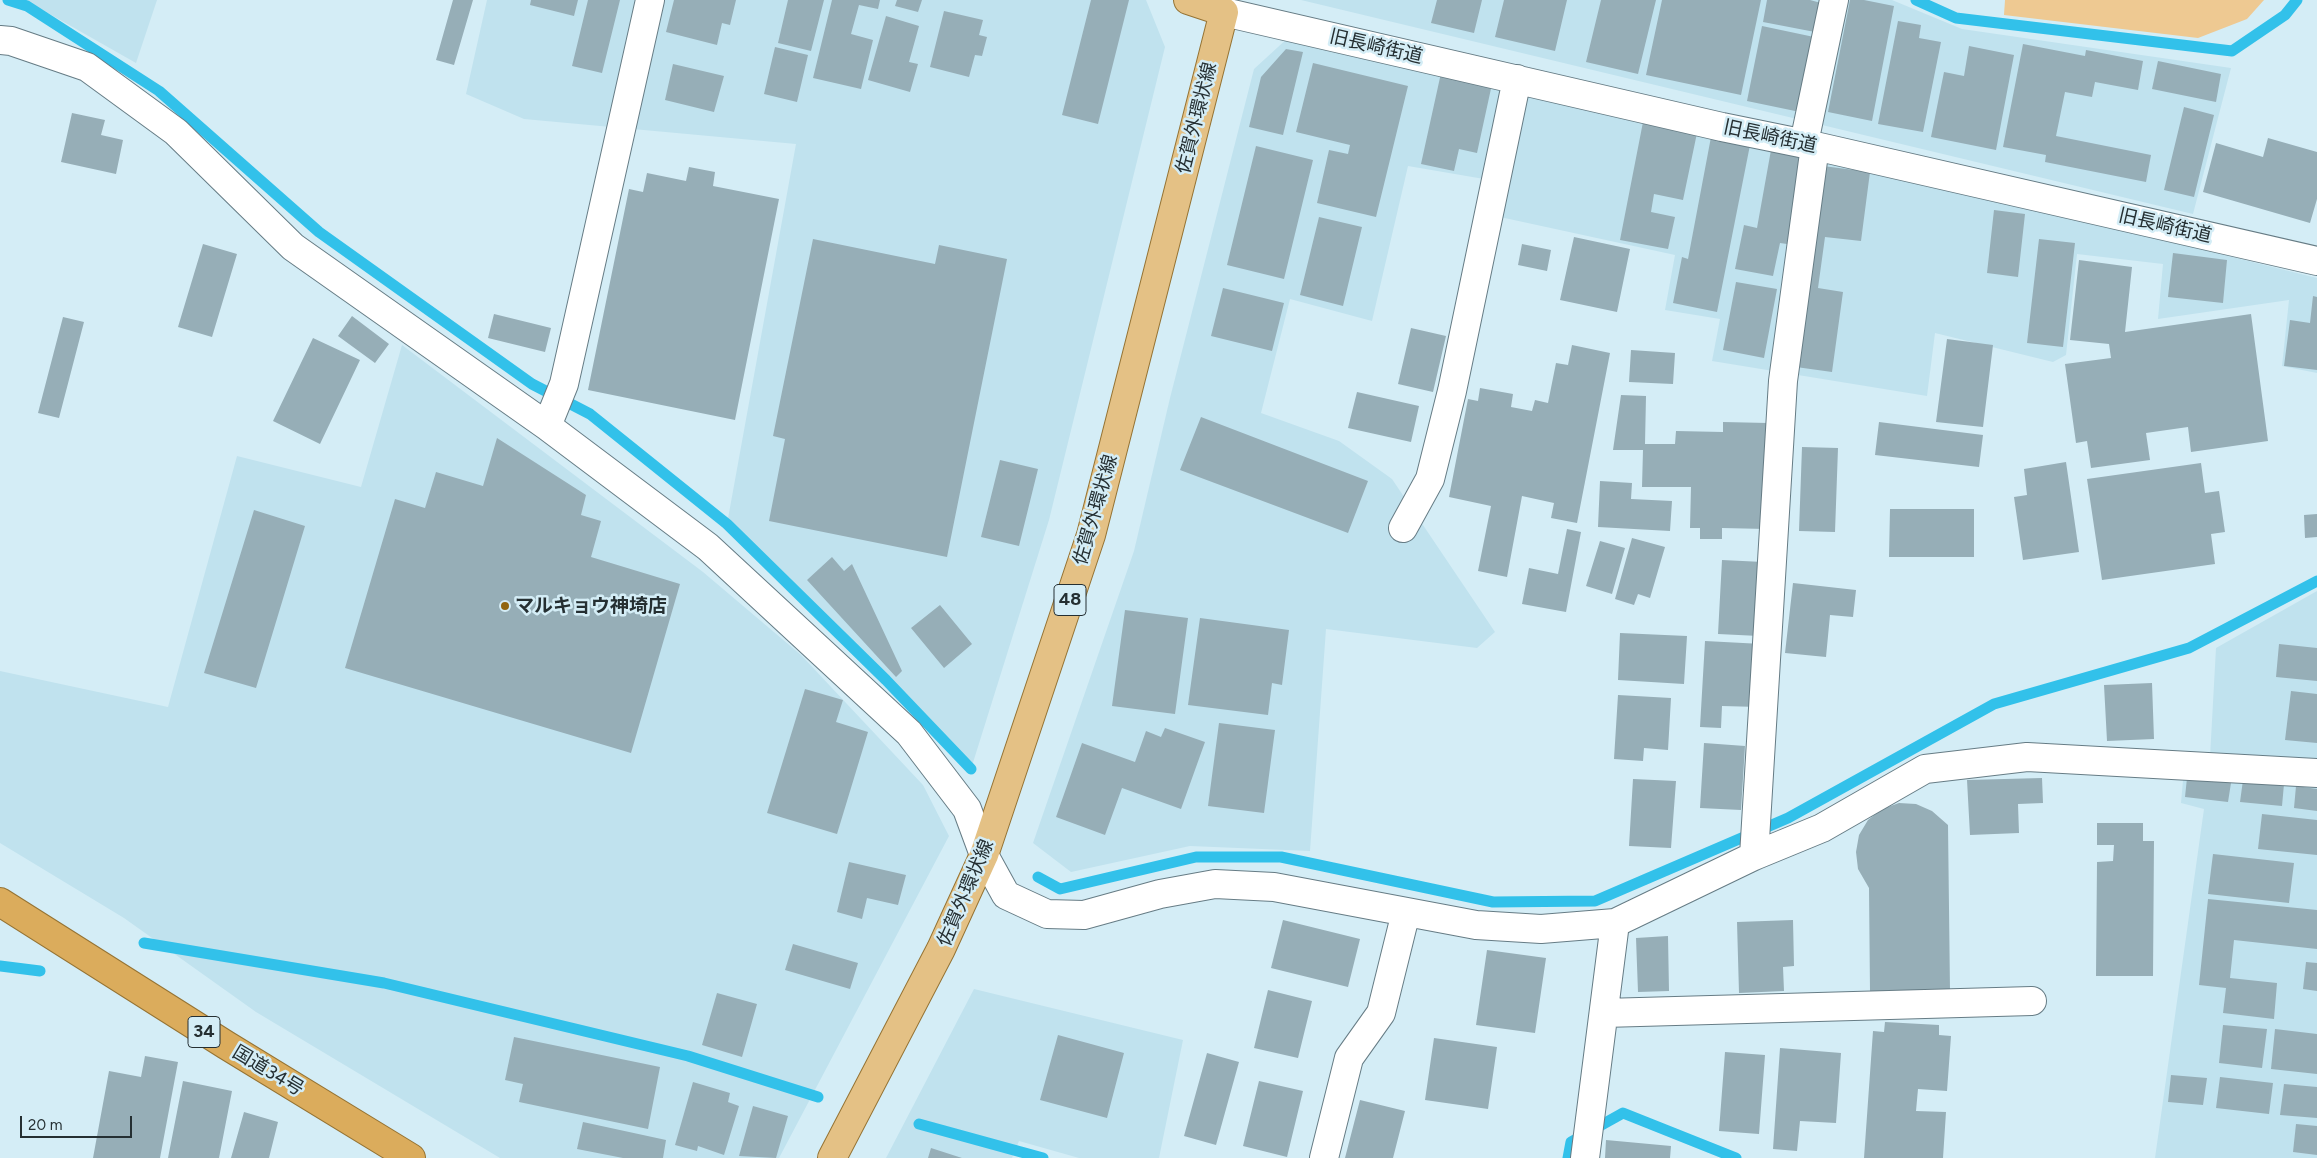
<!DOCTYPE html>
<html>
<head>
<meta charset="utf-8">
<style>
	body { margin:0 }
	#map { position:relative; width:2317px; height:1158px; overflow:hidden; background:#d4edf6; font-family:Figtree,sans-serif }
	canvas { display:block }
	.scale { position:absolute; left:20px; top:1116px; width:112px; height:22px; box-sizing:border-box; border:2px solid #252f32; border-top:0; padding-left:6px; font-size:15px; line-height:18px; white-space:nowrap; color:#252f32; -webkit-text-stroke:4px #d4edf6; paint-order:stroke }
</style>
</head>
<body>
<div id="map">
<canvas width="2317" height="1158"></canvas>
<div class="scale">20 m</div>
</div>
<script>
const context = document.querySelector('canvas').getContext('2d');
context.lineJoin = 'round';
function paint(path, color) { context.fillStyle = color; context.fill(path, 'evenodd'); }
const shape = rows => new Path2D(rows.map(r => 'M' + r).join(''));
function stroke(path, color, width, dash) { context.strokeStyle = color; context.lineWidth = width; context.lineCap = dash ? 'butt' : 'round'; context.setLineDash(dash || []); context.stroke(path); }
function drawText(font, color, halo, rows, align = 'center') {
  context.font = font + ' Figtree,"Noto Sans JP",sans-serif'; context.lineWidth = 5; context.setLineDash([]); context.textBaseline = 'middle'; context.strokeStyle = halo; context.fillStyle = color; for (const [text, x, y, turn = 0] of rows) {
    context.save(); context.translate(x, y); context.rotate((+turn || 0) * Math.PI / 180); context.textAlign = isNaN(turn) ? turn : align; if (halo) context.strokeText(text, 0, 0); context.fillText(text, 0, 0); context.restore();
  }
}
paint(shape([
	[25,0,157,0,136,63],
	[487,0,1146,0,1165,47,1049,520,971,769,886,680,727,524,796,144,524,119,466,94],
	[1301,0,1892,0,1962,29,2231,68,2193,214],
	[1290,36,1824,156,2317,278,2317,373,2282,366,2289,300,2158,319,2163,264,2077,254,2066,355,2053,362,1935,333,1927,396,1712,361,1720,319,1665,310,1675,255,1477,212,1484,179,1408,166,1372,321,1290,299,1261,413,1339,441,1392,479,1495,632,1477,648,1326,629,1310,851,1190,846,1071,872,1033,843,1134,551,1170,398,1254,69],
	[402,345,703,572,801,655,923,785,949,836,779,1158,500,1158,256,1012,124,918,0,843,0,671,168,707,237,456,361,487],
	[2317,591,2317,1158,2155,1158,2204,809,2181,803,2185,757,2210,757,2216,648],
	[974,989,1183,1040,1159,1158,1079,1158,1019,1141,1012,1158,886,1158]
]), '#c0e2ee');
paint(shape([
	[2005,0,2264,0,2247,19,2198,38,2004,15]
]), '#eec992');
stroke(shape([
	[8,0,27,6,159,91,319,232,532,384,590,414,727,524,886,680,971,769],
	[1916,0,1956,18,2232,51,2285,15,2297,0],
	[1038,877,1060,889,1196,857,1281,857,1493,902,1595,901,1788,818,1994,704,2189,648,2317,581],
	[144,943,384,983,688,1056,818,1097],
	[0,966,40,971],
	[919,1124,1043,1158],
	[1568,1158,1571,1142,1623,1113,1736,1158]
]), '#32c1ea', 11);
paint(shape([
	[453,0,473,0,454,65,436,60],
	[531,0,578,0,574,16,530,5],
	[588,0,620,0,602,73,572,66],
	[674,0,736,0,730,25,722,23,717,45,666,32],
	[788,0,824,0,811,51,778,43],
	[832,0,880,0,878,9,859,5,851,34,873,40,861,89,813,78],
	[897,0,922,0,918,12,895,6],
	[1091,0,1129,0,1098,124,1062,115],
	[1437,0,1482,0,1474,33,1431,23],
	[1504,0,1567,0,1555,51,1495,37],
	[1601,0,1656,0,1638,74,1586,62],
	[1662,0,1761,0,1741,95,1646,75],
	[1767,0,1810,0,1821,3,1815,32,1763,22],
	[1850,0,1864,0,1894,6,1872,121,1828,112],
	[944,11,983,20,979,35,987,37,982,56,975,55,969,77,930,67],
	[886,16,919,26,909,62,918,64,910,92,868,80],
	[1898,21,1921,25,1919,38,1941,42,1923,132,1878,124],
	[1762,26,1814,37,1800,112,1747,101],
	[2023,44,2085,56,2086,50,2143,61,2138,90,2095,82,2092,97,2065,92,2056,136,2151,155,2146,182,2045,162,2046,155,2003,147],
	[1969,46,2014,55,1996,150,1931,137,1944,72,1964,76],
	[775,47,808,55,797,102,764,94],
	[1286,49,1303,52,1283,135,1249,127,1261,77],
	[2158,61,2221,74,2216,102,2152,89],
	[1313,63,1408,86,1376,217,1317,203,1329,150,1348,154,1350,145,1296,132],
	[673,64,724,76,714,112,665,100],
	[1441,73,1492,84,1477,153,1459,149,1454,171,1421,164],
	[2184,107,2214,115,2194,197,2164,190],
	[72,113,105,120,101,135,123,140,116,174,61,162],
	[1643,122,1697,133,1683,200,1654,194,1651,212,1675,217,1668,249,1620,240],
	[1711,137,1750,145,1717,312,1673,303,1682,257,1688,259],
	[2268,138,2317,152,2317,199,2310,223,2203,192,2216,143,2263,157],
	[1256,146,1313,160,1284,279,1227,265],
	[1771,150,1804,156,1787,244,1780,243,1773,276,1735,269,1744,225,1757,228],
	[1823,166,1870,172,1861,241,1825,237,1818,288,1843,292,1832,372,1796,367],
	[689,167,715,172,713,186,779,199,735,420,588,390,629,189,643,192,647,173,686,181],
	[1994,210,2025,214,2018,277,1987,273],
	[1319,217,1362,227,1343,306,1300,295],
	[1574,237,1630,249,1617,312,1560,300],
	[813,239,935,264,939,245,1007,259,947,557,769,521,785,439,773,436],
	[2039,239,2075,243,2063,347,2027,343],
	[203,244,237,254,212,337,178,327],
	[1522,244,1551,250,1547,271,1518,265],
	[2173,253,2227,260,2223,303,2168,297],
	[2079,260,2132,267,2125,332,2251,314,2268,441,2191,452,2188,427,2146,433,2150,460,2091,468,2087,441,2076,443,2065,364,2111,358,2109,344,2070,340],
	[1736,282,1777,289,1764,358,1723,350],
	[1223,288,1284,303,1272,351,1211,336],
	[2313,296,2317,297,2317,370,2284,366,2290,320,2310,323],
	[494,314,551,328,545,352,488,338],
	[352,316,389,344,375,363,338,336],
	[63,317,84,322,59,418,38,413],
	[1411,328,1446,336,1433,392,1398,384],
	[313,338,360,360,320,444,273,421],
	[1947,339,1993,345,1983,427,1936,422],
	[1572,345,1610,353,1577,523,1551,518,1554,503,1522,496,1507,577,1478,571,1491,506,1449,497,1468,399,1478,401,1480,388,1513,394,1511,407,1532,411,1535,400,1548,403,1556,363,1568,365],
	[1631,350,1675,353,1673,384,1629,382],
	[1357,392,1419,406,1411,442,1348,428],
	[1621,395,1646,396,1645,444,1675,444,1676,431,1723,432,1723,422,1768,423,1766,529,1722,528,1722,539,1700,539,1700,528,1690,528,1691,487,1642,487,1643,450,1613,450],
	[1201,417,1368,481,1348,533,1180,470],
	[1879,422,1983,435,1979,467,1875,455],
	[497,438,586,495,581,515,601,521,591,557,680,584,631,753,345,668,395,499,425,508,436,472,483,486],
	[1802,447,1838,448,1835,532,1799,531],
	[1000,460,1038,469,1019,546,981,537],
	[2066,462,2079,552,2023,560,2014,497,2027,495,2024,469],
	[2201,463,2205,493,2219,491,2225,532,2211,534,2215,564,2102,580,2087,479],
	[1600,481,1632,483,1631,499,1672,501,1670,531,1598,527],
	[1890,509,1974,509,1974,557,1889,557],
	[254,510,305,526,256,688,204,673],
	[2317,514,2317,537,2305,538,2304,515],
	[1567,529,1581,532,1566,612,1522,604,1529,568,1558,574],
	[1632,538,1665,547,1650,598,1638,594,1634,605,1615,599],
	[1600,541,1625,548,1612,594,1586,586],
	[832,557,844,571,852,564,902,671,896,677,807,580],
	[1722,560,1763,562,1759,636,1718,634],
	[1793,583,1856,590,1853,617,1830,615,1826,657,1785,653],
	[940,605,972,644,944,668,911,628],
	[1125,610,1188,618,1175,714,1112,706],
	[1200,618,1289,630,1282,685,1272,683,1268,715,1188,705],
	[1620,633,1687,636,1684,684,1618,680],
	[1705,641,1762,644,1759,707,1722,706,1721,728,1700,727],
	[2279,644,2317,648,2317,681,2276,677],
	[2152,683,2154,739,2107,741,2104,685],
	[805,689,843,700,836,722,868,732,837,834,767,813],
	[2291,691,2317,694,2317,743,2285,740],
	[1618,695,1671,698,1668,750,1644,748,1643,761,1614,759],
	[1219,723,1275,730,1264,813,1208,806],
	[1165,728,1205,742,1181,809,1122,788,1105,835,1056,817,1082,743,1135,762,1146,731,1161,737],
	[1704,743,1745,746,1741,810,1700,808],
	[2042,778,2043,803,2018,804,2019,833,1970,835,1967,780],
	[2187,778,2231,783,2228,802,2185,797],
	[1633,779,1676,781,1671,848,1629,846],
	[2243,780,2284,784,2282,806,2240,802],
	[2296,786,2317,789,2317,811,2294,808],
	[1899,803,1916,804,1932,811,1948,825,1950,991,1870,992,1869,888,1858,869,1856,852,1859,835,1868,820,1882,809],
	[2262,814,2317,820,2317,855,2258,849],
	[2097,823,2143,823,2143,841,2154,841,2153,976,2096,976,2097,862,2113,861,2114,845,2097,845],
	[2213,854,2294,863,2289,903,2208,894],
	[849,862,906,875,898,905,867,898,862,919,837,912],
	[2208,899,2317,910,2317,949,2234,940,2230,978,2277,983,2274,1019,2223,1013,2226,988,2199,985],
	[1283,920,1360,939,1348,987,1271,968],
	[1793,920,1794,966,1783,967,1784,991,1739,993,1737,922],
	[1668,936,1669,991,1638,992,1636,938],
	[793,944,858,963,850,989,785,970],
	[1487,950,1546,958,1535,1033,1476,1025],
	[2306,962,2317,963,2317,991,2303,989],
	[1268,990,1312,1001,1298,1058,1254,1048],
	[717,993,757,1004,742,1057,702,1045],
	[1885,1022,1939,1025,1939,1035,1951,1036,1947,1091,1918,1089,1916,1111,1946,1112,1943,1158,1864,1158,1873,1031,1884,1032],
	[2223,1025,2267,1029,2262,1068,2219,1063],
	[2275,1029,2317,1034,2317,1074,2271,1069],
	[1058,1035,1124,1053,1107,1118,1040,1100],
	[514,1037,660,1067,648,1129,519,1102,523,1084,505,1080],
	[1434,1038,1497,1047,1488,1109,1425,1100],
	[1780,1048,1841,1053,1836,1123,1800,1121,1797,1151,1773,1149],
	[1725,1052,1765,1055,1759,1134,1719,1131],
	[1207,1053,1239,1062,1216,1145,1184,1136],
	[145,1056,178,1062,160,1158,93,1158,109,1071,141,1077],
	[2171,1075,2207,1078,2203,1105,2168,1102],
	[2220,1077,2273,1083,2269,1114,2216,1108],
	[183,1081,232,1091,219,1158,168,1158],
	[1259,1081,1303,1091,1287,1157,1243,1146],
	[693,1082,730,1093,728,1102,739,1106,724,1155,698,1146,697,1151,675,1145],
	[2284,1084,2317,1087,2317,1118,2280,1115],
	[1360,1100,1405,1111,1393,1158,1345,1158],
	[753,1106,788,1116,776,1158,739,1156],
	[244,1112,278,1122,269,1158,231,1158],
	[583,1122,666,1140,663,1158,623,1158,577,1149],
	[2296,1124,2317,1126,2317,1155,2293,1152],
	[1606,1140,1671,1146,1670,1158,1605,1158],
	[931,1148,962,1158,928,1158]
]), '#96aeb7');
const minor = shape([
	[1224,12,1722,127,1815,146,2317,261],
	[0,40,11,41,87,67,176,132,293,247,547,426,708,547,909,733,967,809,984,855,1006,895,1047,914,1084,915,1160,894,1215,884,1274,887,1476,925,1541,929,1615,923,1754,856,1822,828,1925,769,2027,757,2317,773],
	[1804,143,1834,0],
	[547,426,564,384,650,0],
	[1403,528,1430,479,1452,391,1517,79],
	[1754,856,1783,381,1815,146],
	[1604,1013,2032,1001],
	[1324,1158,1349,1058,1381,1013,1406,912],
	[1585,1158,1615,923]
]);
const primary = shape([
	[832,1158,941,949,984,855,1091,535,1224,12,1188,0]
]);
const trunk = shape([
	[0,902,226,1045,411,1158]
]);
stroke(minor, '#667c85', 30);
stroke(primary, '#957333', 30);
stroke(trunk, '#957333', 30);
stroke(minor, '#fff', 28);
stroke(primary, '#e4c185', 28);
stroke(trunk, '#dbac5c', 28);
for (const [x, y, r, color] of [
	[505,606,5,"#91650f"]
]) { const dot = new Path2D(); dot.arc(x, y, r, 0, 2 * Math.PI); context.fillStyle = color; context.fill(dot); stroke(dot, '#d4edf6', 2); }
for (const [x, y, w] of [
	[1070,600,32],
	[204,1032,32]
]) { const box = new Path2D(); box.roundRect(x - w / 2, y - 15.5, w, 31, 4); context.fillStyle = '#d4edf6'; context.fill(box); stroke(box, '#252f32', 1); }
drawText('bold 18px', '#252f32', null, [
	["48",1070,600],
	["34",204,1032]
]);
drawText('19px', '#252f32', '#d4edf6', [
	["旧長崎街道",1376,47,13],
	["佐賀外環状線",1197,118,-76],
	["旧長崎街道",1770,137,12],
	["旧長崎街道",2165,226,13],
	["佐賀外環状線",1096,510,-74],
	["佐賀外環状線",966,893,-67],
	["国道34号",268,1071,31]
]);
drawText('bold 19px', '#252f32', '#d4edf6', [
	["マルキョウ神埼店",515,606]
], 'left');
</script>
</body>
</html>
